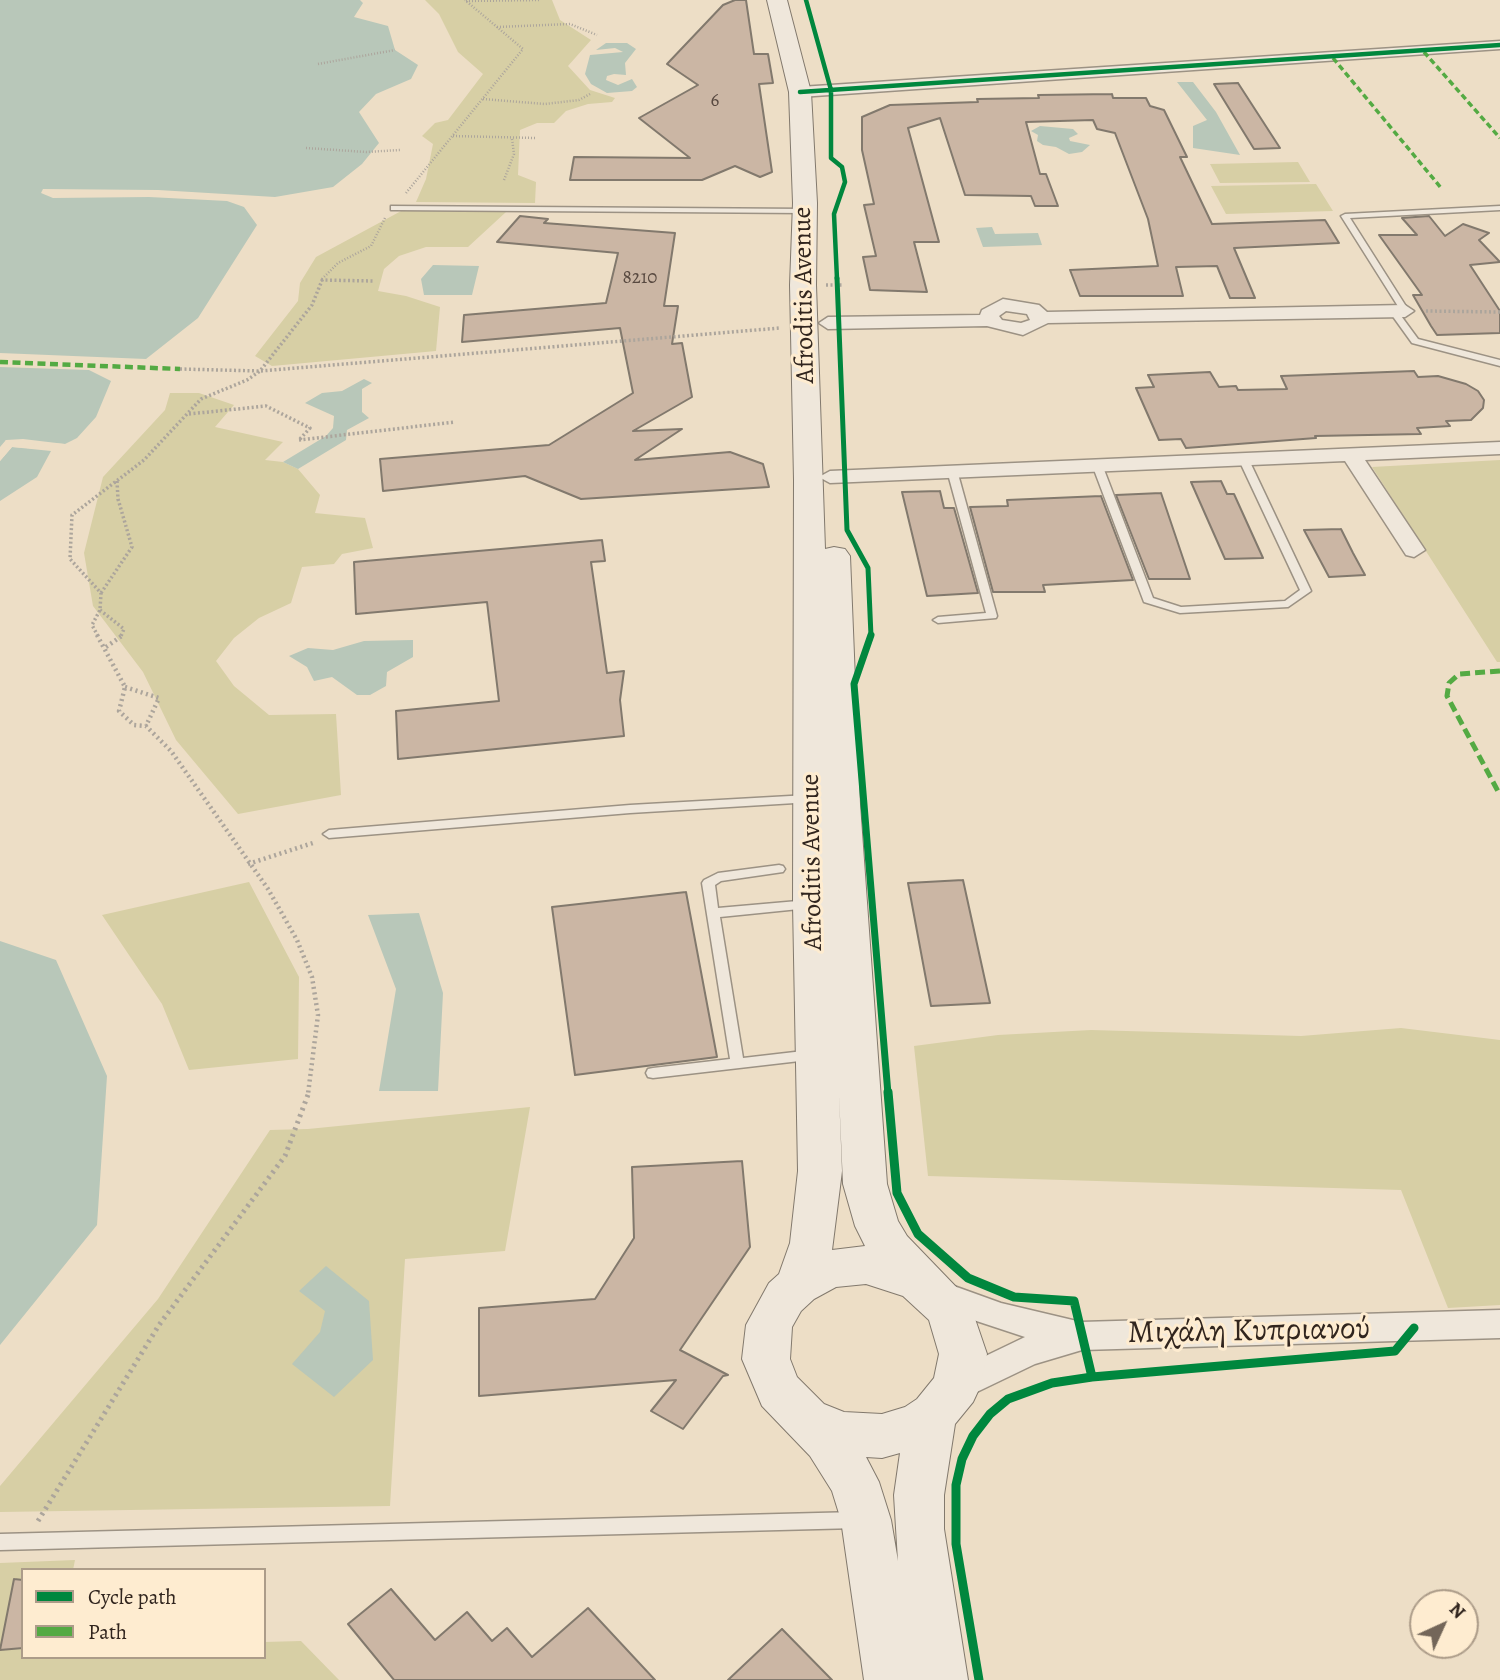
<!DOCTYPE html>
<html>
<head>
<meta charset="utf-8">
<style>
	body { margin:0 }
	#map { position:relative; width:1500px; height:1680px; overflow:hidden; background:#eddec6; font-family:Alegreya,serif }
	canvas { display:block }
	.legend { position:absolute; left:21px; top:1568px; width:245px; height:91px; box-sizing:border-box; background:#feecd0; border:2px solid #ac9c89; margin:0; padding:9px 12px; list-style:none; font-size:21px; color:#31251e }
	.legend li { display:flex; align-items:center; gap:14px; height:35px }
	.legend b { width:35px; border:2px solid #ac9c89 }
	.north { position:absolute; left:1409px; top:1589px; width:70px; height:70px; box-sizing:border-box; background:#feecd0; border:2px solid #ac9c89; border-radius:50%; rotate:45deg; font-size:19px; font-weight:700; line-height:28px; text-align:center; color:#31251e }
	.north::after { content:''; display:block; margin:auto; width:24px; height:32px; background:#736659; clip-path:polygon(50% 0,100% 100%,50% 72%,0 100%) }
</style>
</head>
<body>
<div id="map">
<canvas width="1500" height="1680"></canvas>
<ul class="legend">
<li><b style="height:9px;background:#00873e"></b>Cycle path</li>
<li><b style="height:9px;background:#54aa43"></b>Path</li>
</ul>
<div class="north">N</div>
</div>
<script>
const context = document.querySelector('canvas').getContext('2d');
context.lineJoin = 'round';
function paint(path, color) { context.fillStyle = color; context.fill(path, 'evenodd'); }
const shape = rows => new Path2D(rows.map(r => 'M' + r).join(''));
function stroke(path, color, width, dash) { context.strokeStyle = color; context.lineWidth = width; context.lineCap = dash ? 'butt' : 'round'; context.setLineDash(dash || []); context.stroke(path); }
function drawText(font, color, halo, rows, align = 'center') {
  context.font = font + ' Alegreya,serif'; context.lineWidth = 6; context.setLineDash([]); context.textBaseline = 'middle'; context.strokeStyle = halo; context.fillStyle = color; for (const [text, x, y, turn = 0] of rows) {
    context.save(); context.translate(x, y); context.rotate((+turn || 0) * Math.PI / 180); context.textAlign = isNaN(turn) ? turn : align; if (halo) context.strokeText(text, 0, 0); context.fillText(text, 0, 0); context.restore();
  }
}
paint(shape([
	[425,0,552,0,560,20,591,40,568,66,590,90,615,98,612,102,588,104,566,111,554,123,537,123,520,130,518,175,536,182,535,203,416,202,426,179,433,144,422,136,435,123,448,120,483,74,458,52,439,14],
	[1298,162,1310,182,1220,183,1210,164],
	[1316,184,1333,211,1226,214,1211,186],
	[403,210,506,212,468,247,426,247,399,256,384,269,378,291,406,296,440,307,436,351,272,366,255,356,298,301,300,283,316,257],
	[170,393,199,393,234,405,215,427,283,442,265,460,283,462,298,469,320,495,315,513,365,518,373,548,342,554,334,564,302,567,291,603,259,618,234,638,216,661,234,686,269,715,336,714,341,795,238,814,176,740,143,672,93,606,84,553,103,477,165,410],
	[1500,460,1500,662,1497,662,1372,467],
	[249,882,299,977,298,1059,189,1070,162,1004,102,915],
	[1401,1028,1500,1040,1500,1305,1448,1308,1401,1190,928,1176,914,1046,998,1035,1091,1030,1301,1036],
	[530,1107,505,1251,405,1259,390,1506,0,1512,0,1486,158,1299,270,1130,308,1129],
	[75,1560,73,1570,23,1570,23,1657,264,1657,264,1642,301,1641,339,1680,0,1680,0,1563]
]), '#d7cfa5');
paint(shape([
	[0,0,360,0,363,3,354,17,388,26,395,50,418,65,411,79,376,94,359,112,379,143,362,164,333,187,275,197,158,190,43,189,41,193,53,198,149,197,227,201,244,207,257,225,198,318,146,359,0,353],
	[606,43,627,43,636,49,625,63,626,75,614,74,607,76,606,80,618,85,632,79,637,87,632,91,607,93,591,84,585,74,590,55,623,52,615,48,596,50],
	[1177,82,1193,82,1216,112,1240,155,1193,148,1193,126,1207,120],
	[1040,126,1073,129,1078,134,1069,138,1070,141,1090,145,1082,152,1069,154,1056,147,1043,145,1037,141,1038,135,1031,131],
	[992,227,995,234,1038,233,1042,245,983,247,976,228],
	[433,265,479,266,472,295,424,295,421,279],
	[0,367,89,370,111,381,96,417,77,438,65,444,6,440,0,447],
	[364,379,372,383,362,389,362,412,369,418,347,430,346,440,298,469,283,462,326,436,333,428,334,416,305,403,322,393,342,391],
	[12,447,51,451,37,477,0,501,0,461],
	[413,640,413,657,387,672,386,686,370,695,357,695,332,677,314,681,307,667,289,656,308,648,333,650,364,641],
	[419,913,443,993,438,1091,379,1091,396,989,368,915],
	[0,941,56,960,107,1076,97,1225,0,1345],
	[326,1266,369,1301,373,1360,334,1397,292,1364,320,1332,325,1311,299,1291]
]), '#b8c7b9');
paint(shape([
	[23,439,65,444,59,447,24,443,55,450,12,447,0,461,0,456,10,444,0,450,6,440]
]), '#eddec6');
const building = shape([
	[735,0,746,0,754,54,768,54,773,83,759,84,772,172,760,177,735,166,702,180,570,180,574,157,690,158,639,118,698,85,667,64,723,5,735,0],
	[1238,83,1280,148,1254,149,1214,84,1238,83],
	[1112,94,1113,98,1146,98,1150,106,1164,110,1187,157,1180,157,1212,224,1325,220,1339,243,1234,248,1255,298,1230,298,1217,266,1176,267,1183,296,1080,296,1070,270,1158,266,1148,219,1115,133,1097,129,1093,120,1026,122,1040,174,1046,174,1058,206,1035,206,1031,196,965,195,940,118,908,128,939,242,914,242,927,292,870,290,863,257,876,256,864,205,874,204,862,150,862,117,890,105,978,102,977,99,1039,98,1038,95,1112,94],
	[520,216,548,219,544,223,675,233,664,306,678,306,672,344,682,343,692,397,633,431,682,429,635,460,730,452,763,464,769,487,581,499,525,476,383,491,380,459,549,445,633,393,620,328,462,342,464,315,606,303,618,253,497,242,520,216],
	[1429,216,1445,236,1463,224,1489,233,1479,240,1500,262,1470,265,1500,311,1500,333,1437,335,1431,326,1413,295,1422,295,1379,235,1417,235,1402,218,1429,216],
	[1414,371,1418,377,1438,376,1466,384,1478,391,1484,400,1483,408,1471,420,1446,421,1450,426,1417,428,1421,434,1315,436,1316,438,1186,448,1181,439,1159,440,1136,388,1154,387,1148,375,1210,372,1219,387,1236,386,1238,390,1287,389,1281,376,1414,371],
	[1221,481,1227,494,1234,494,1263,558,1225,559,1191,482,1221,481],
	[940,491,944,508,954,508,978,593,927,596,902,492,940,491],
	[1161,493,1190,579,1149,579,1116,495,1161,493],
	[1101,496,1133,580,1043,585,1045,592,993,592,970,507,1008,506,1007,500,1101,496],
	[1341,529,1353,553,1365,575,1329,577,1304,530,1341,529],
	[602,540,605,561,591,562,607,673,624,671,620,700,624,736,398,759,396,711,499,701,487,602,356,614,354,562,602,540],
	[963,880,990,1003,931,1006,908,883,963,880],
	[686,892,717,1057,575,1075,552,907,686,892],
	[742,1161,750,1247,680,1350,728,1375,723,1376,683,1429,651,1411,676,1380,479,1396,479,1308,595,1299,634,1238,632,1167,742,1161],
	[14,1579,23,1580,23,1648,0,1650,14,1579],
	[391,1589,435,1640,467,1612,492,1641,507,1628,532,1657,588,1608,655,1680,394,1680,348,1624,391,1589],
	[782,1629,832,1680,728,1680,782,1629]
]);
paint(building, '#cbb6a4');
stroke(building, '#82796d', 2);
const service = shape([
	[391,206,805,209,809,211,805,213,394,210,391,210,391,206],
	[1500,206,1500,210,1350,218,1409,311,1405,314,1401,311,1341,216,1345,214,1500,206],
	[1390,309,1396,309,1418,339,1500,360,1500,366,1412,343,1389,311,1390,309],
	[1244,457,1249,460,1311,591,1288,607,1180,613,1144,602,1093,467,1095,465,1101,465,1103,467,1153,598,1181,607,1285,601,1300,590,1239,460,1244,457],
	[953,471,958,474,997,616,996,618,938,623,933,620,938,617,986,613,948,474,953,471],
	[808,795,814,799,812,802,630,813,329,838,323,834,329,830,630,805,808,795],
	[779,865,783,866,785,869,783,872,721,881,715,885,718,908,809,900,815,904,809,908,720,917,743,1058,812,1050,817,1051,819,1055,817,1059,653,1078,648,1077,646,1073,648,1069,653,1068,730,1059,702,883,704,880,718,873,779,865],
	[857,1512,863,1514,865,1520,863,1526,857,1528,0,1550,0,1534,857,1512]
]);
const minor = shape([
	[1500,41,1500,49,800,97,792,92,800,87,1500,41],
	[1003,299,1039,305,1047,312,1405,305,1414,311,1405,317,1048,323,1023,335,987,326,828,329,819,323,828,317,980,315,982,310,1003,299],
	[1006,311,1027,314,1030,320,1021,323,1002,320,999,316,1006,311],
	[1500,442,1500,454,1365,460,1425,550,1414,557,1406,555,1345,461,830,483,819,477,830,471,1500,442],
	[940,1281,1001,1303,1081,1322,1500,1310,1500,1338,1082,1350,1035,1364,956,1402,944,1398,939,1387,944,1376,1025,1337,928,1305,924,1295,928,1285,940,1281]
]);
const secondary = shape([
	[767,0,787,0,811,92,817,203,816,285,825,549,834,547,845,549,850,556,860,804,887,1184,898,1221,907,1236,961,1292,971,1307,987,1354,980,1387,973,1402,955,1424,944,1495,944,1529,968,1680,864,1680,841,1520,832,1491,810,1456,762,1406,742,1359,746,1325,769,1283,779,1274,790,1243,798,1171,793,904,794,480,790,285,793,203,789,92,767,0],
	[839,1094,843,1184,855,1226,865,1246,832,1250,842,1171,839,1094],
	[866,1284,903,1296,929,1320,939,1354,934,1378,917,1399,905,1407,882,1414,844,1412,824,1404,797,1377,790,1359,792,1327,801,1311,814,1299,836,1287,866,1284],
	[900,1453,894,1495,898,1561,891,1520,879,1482,866,1457,882,1458,900,1453]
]);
stroke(service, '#9c9284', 3);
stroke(minor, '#9c9284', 3);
stroke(secondary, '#82796d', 2);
stroke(shape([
	[466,1,541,0],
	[497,27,570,24,597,35],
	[318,64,395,50],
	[483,99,545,104,579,100,590,94],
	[453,136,536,138],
	[306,148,366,152,400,150],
	[504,180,514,154,512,139],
	[406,193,523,49,465,0],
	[322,279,338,263,371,246,385,218]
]), '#aca59c', 2.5, [1, 2]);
stroke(shape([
	[321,280,373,281],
	[826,285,843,285],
	[1426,311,1500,312],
	[180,369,260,371,780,328],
	[189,414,266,406,310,428,300,439],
	[299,440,455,422],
	[101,593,132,547,118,499,117,481],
	[100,610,124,629,121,636],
	[98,636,92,625,100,610,101,593,70,559,72,515,144,460,201,399,247,380,260,371,312,305,323,278]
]), '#aca59c', 3.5, [2, 2.5]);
stroke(shape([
	[97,635,125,687,119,711,134,725,146,726,171,751,268,889,297,940,312,977,318,1015,308,1094],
	[106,647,123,635],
	[125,687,159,698,146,726],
	[248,864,316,842]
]), '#aca59c', 4.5, [2, 3.5]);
stroke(shape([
	[38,1521,159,1325,285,1156,309,1092]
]), '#aca59c', 5, [2.5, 4.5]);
paint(service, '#efe7db');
paint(minor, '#efe7db');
paint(secondary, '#efe7db');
stroke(shape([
	[1424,52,1500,138],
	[1333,58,1442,189]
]), '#54aa43', 3.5, [6, 3.5]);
stroke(shape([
	[0,362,180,369]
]), '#54aa43', 4.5, [8, 4.5]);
stroke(shape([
	[1500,671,1459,674,1449,683,1447,696,1500,795]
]), '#54aa43', 5, [10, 5]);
stroke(shape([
	[806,0,831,90,831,158,842,167,845,182,834,214,837,279],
	[800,92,1500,45]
]), '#00873e', 4.5);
stroke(shape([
	[837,278,847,530,868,568,871,636]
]), '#00873e', 5);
stroke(shape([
	[871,635,854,684,888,1094]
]), '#00873e', 7);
stroke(shape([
	[888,1092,897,1193,918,1234,968,1278,1014,1297,1074,1301,1092,1377],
	[979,1680,956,1544,956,1485,962,1459,973,1436,990,1414,1008,1399,1052,1383,1092,1377,1395,1351,1414,1328]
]), '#00873e', 9);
drawText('19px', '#584940', null, [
	["6",715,101],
	["8210",640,278]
]);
drawText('26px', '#31251e', '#feecd0', [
	["Afroditis Avenue",805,295,-91],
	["Afroditis Avenue",813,862,-91]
]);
drawText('32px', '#31251e', '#feecd0', [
	["Μιχάλη Κυπριανού",1249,1332,-1]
]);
</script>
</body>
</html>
